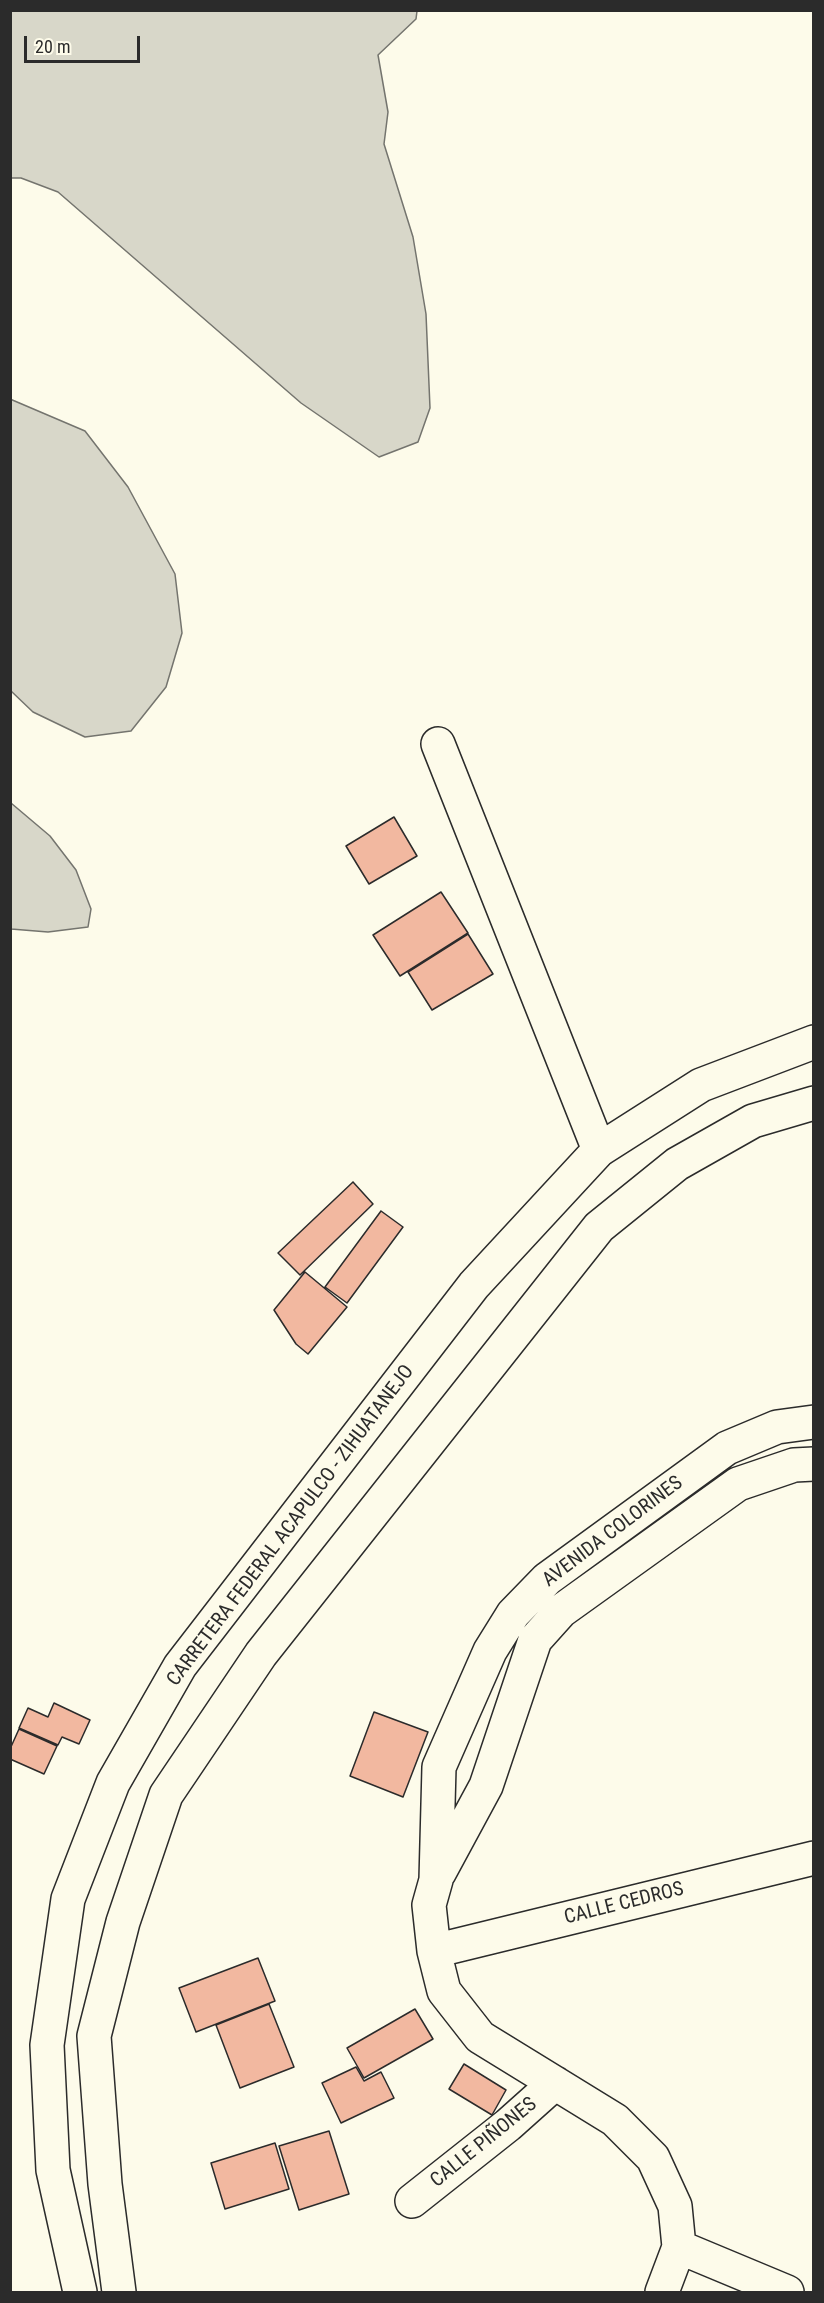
<!DOCTYPE html>
<html>
<head>
<meta charset="utf-8">
<style>
	body { margin:0 }
	#map { position:relative; width:824px; height:2303px; overflow:hidden; background:#fdfbea; font-family:"Roboto Condensed",sans-serif }
	canvas { display:block }
	.frame { position:absolute; inset:0; border:12px solid #2b2b2b; pointer-events:none }
	.scale { position:absolute; left:24px; top:36px; width:116px; height:27px; box-sizing:border-box; border:3px solid #2b2b2b; border-top:0; padding-left:8px; font-size:18px; line-height:21px; white-space:nowrap; color:#2b2b2b; -webkit-text-stroke:4px #fdfbea; paint-order:stroke }
</style>
</head>
<body>
<div id="map">
<canvas width="824" height="2303"></canvas>
<div class="frame"></div>
<div class="scale">20 m</div>
</div>
<script>
const context = document.querySelector('canvas').getContext('2d');
context.lineJoin = 'round';
function paint(path, color) { context.fillStyle = color; context.fill(path, 'evenodd'); }
const shape = rows => new Path2D(rows.map(r => 'M' + r).join(''));
function stroke(path, color, width, dash) { context.strokeStyle = color; context.lineWidth = width; context.lineCap = dash ? 'butt' : 'round'; context.setLineDash(dash || []); context.stroke(path); }
function drawText(font, color, halo, rows, align = 'center') {
  context.font = font + ' "Roboto Condensed",sans-serif'; context.lineWidth = 4.5; context.setLineDash([]); context.textBaseline = 'middle'; context.strokeStyle = halo; context.fillStyle = color; for (const [text, x, y, turn = 0] of rows) {
    context.save(); context.translate(x, y); context.rotate((+turn || 0) * Math.PI / 180); context.textAlign = isNaN(turn) ? turn : align; if (halo) context.strokeText(text, 0, 0); context.fillText(text, 0, 0); context.restore();
  }
}
const water = shape([
	[10,11,417,11,416,19,378,55,388,112,384,144,413,237,426,314,430,408,418,442,379,457,301,403,58,192,21,178,11,178,10,11],
	[10,399,85,431,128,487,175,574,182,633,166,687,131,731,85,737,33,712,11,691,10,399],
	[11,803,50,836,76,870,91,909,88,927,48,932,11,929,11,803]
]);
paint(water, '#d8d7c9');
stroke(water, '#74746e', 1.5);
const building = shape([
	[394,817,417,856,369,884,346,846,394,817],
	[441,892,468,933,400,976,373,935,441,892],
	[468,934,493,974,432,1010,408,972,468,934],
	[353,1182,373,1204,300,1275,278,1253,353,1182],
	[381,1211,403,1227,347,1303,325,1287,381,1211],
	[305,1272,347,1307,308,1354,296,1344,274,1310,305,1272],
	[54,1703,90,1720,79,1744,62,1737,58,1745,19,1728,28,1708,48,1717,54,1703],
	[374,1712,428,1732,403,1797,350,1776,374,1712],
	[19,1729,57,1746,44,1774,10,1759,10,1749,19,1729],
	[258,1958,275,2001,196,2032,179,1988,258,1958],
	[269,2004,294,2067,240,2088,216,2025,269,2004],
	[415,2009,433,2039,364,2078,347,2048,415,2009],
	[464,2064,506,2090,492,2115,449,2089,464,2064],
	[356,2067,364,2081,381,2072,394,2098,341,2123,322,2083,356,2067],
	[329,2131,349,2194,299,2210,279,2146,329,2131],
	[275,2143,289,2189,225,2209,211,2163,275,2143]
]);
paint(building, '#f2b8a0');
stroke(building, '#2b2b2b', 1.5);
const street = shape([
	[438,744,599,1150],
	[439,1873,486,1786,535,1640,561,1611,738,1484,794,1465,814,1464],
	[434,1951,814,1858],
	[412,2201,508,2125,555,2083],
	[679,2247,787,2292],
	[662,2292,679,2247,675,2206,653,2158,615,2120,480,2037,444,1991,434,1951,429,1905,436,1880,439,1767,490,1651,513,1614,547,1579,727,1448,777,1427,814,1422]
]);
const primary = shape([
	[80,2292,53,2170,47,2045,68,1899,113,1783,180,1666,474,1285,599,1150,701,1085,814,1042],
	[119,2292,105,2184,94,2036,123,1922,166,1795,261,1654,599,1227,677,1164,753,1121,814,1103]
]);
stroke(street, '#2b2b2b', 36);
stroke(primary, '#2b2b2b', 36);
stroke(street, '#fdfbea', 33);
stroke(primary, '#fdfbea', 33);
drawText('20px', '#2b2b2b', '#fdfbea', [
	["CARRETERA FEDERAL ACAPULCO - ZIHUATANEJO",291,1526,-53],
	["AVENIDA COLORINES",613,1532,-37],
	["CALLE CEDROS",624,1904,-14],
	["CALLE PIÑONES",484,2143,-39]
]);
</script>
</body>
</html>
